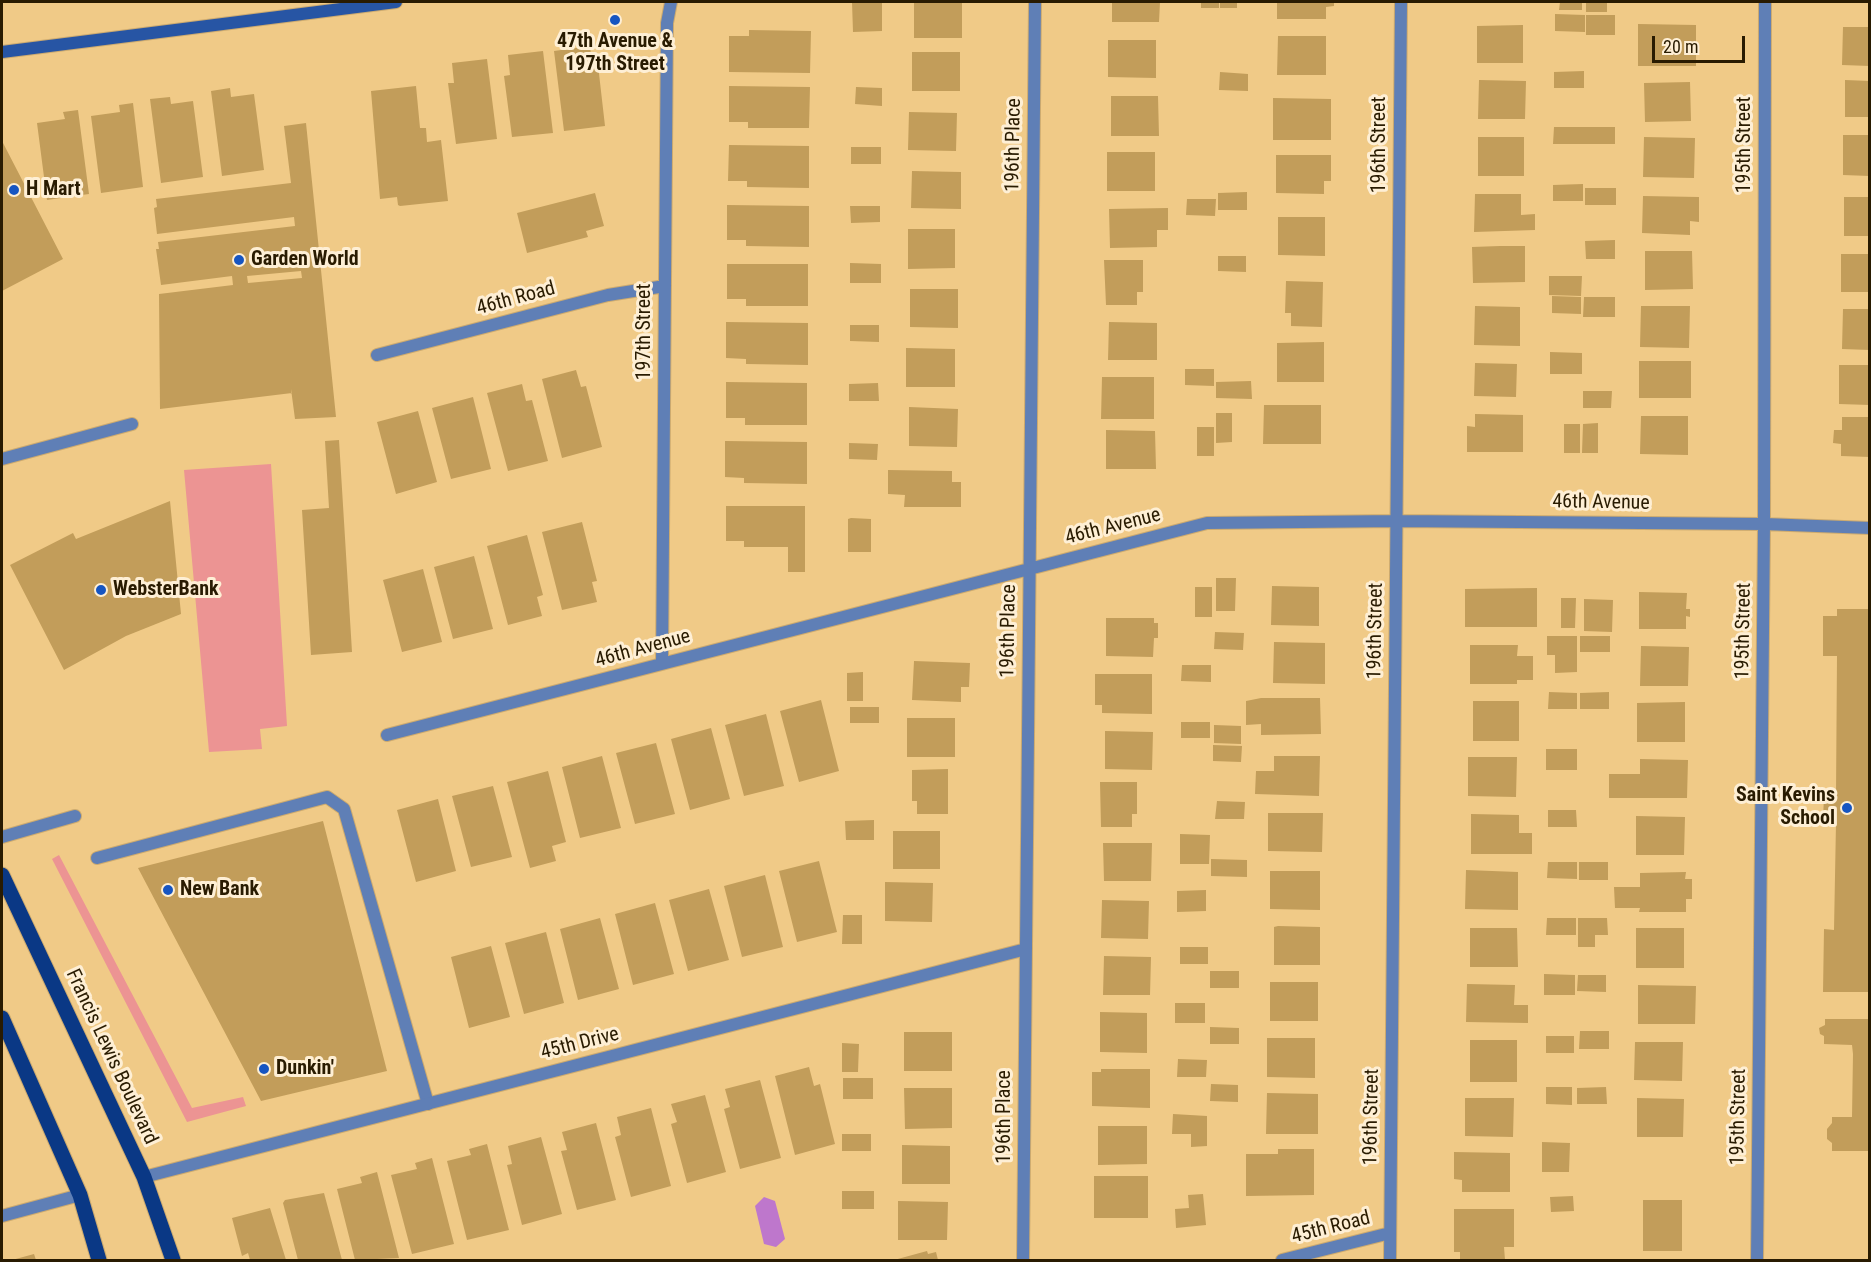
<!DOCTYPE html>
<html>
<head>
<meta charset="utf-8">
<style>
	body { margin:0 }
	#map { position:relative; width:1871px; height:1262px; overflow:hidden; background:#f0ca87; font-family:"Roboto Condensed",sans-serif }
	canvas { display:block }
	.frame { position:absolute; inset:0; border:3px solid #291b01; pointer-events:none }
	.scale { position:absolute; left:1652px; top:36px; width:93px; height:27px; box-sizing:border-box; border:3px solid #291b01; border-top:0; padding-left:8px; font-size:18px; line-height:21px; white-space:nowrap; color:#291b01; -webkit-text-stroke:4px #feefd5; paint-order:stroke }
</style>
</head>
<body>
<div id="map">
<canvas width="1871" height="1262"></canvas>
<div class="frame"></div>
<div class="scale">20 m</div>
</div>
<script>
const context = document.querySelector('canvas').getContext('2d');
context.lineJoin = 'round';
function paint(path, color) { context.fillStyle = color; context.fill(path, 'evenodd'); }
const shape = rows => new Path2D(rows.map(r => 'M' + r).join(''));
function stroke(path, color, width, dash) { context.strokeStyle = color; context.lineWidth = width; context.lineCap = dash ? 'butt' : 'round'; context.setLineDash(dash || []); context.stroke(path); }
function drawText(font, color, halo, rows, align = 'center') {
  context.font = font + ' "Roboto Condensed",sans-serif'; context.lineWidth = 6; context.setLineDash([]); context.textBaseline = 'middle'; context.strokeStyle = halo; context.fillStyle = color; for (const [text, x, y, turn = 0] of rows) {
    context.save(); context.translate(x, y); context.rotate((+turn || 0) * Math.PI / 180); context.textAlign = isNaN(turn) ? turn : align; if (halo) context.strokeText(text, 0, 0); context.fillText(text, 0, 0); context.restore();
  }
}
paint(shape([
	[271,464,287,726,260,729,262,749,209,752,184,470],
	[59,855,192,1108,243,1097,246,1106,187,1122,52,859]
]), '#ec9493');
paint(shape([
	[764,1197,775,1201,785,1239,776,1247,764,1244,755,1206]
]), '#be77cc');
paint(shape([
	[852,2,882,2,882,31,853,32],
	[914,2,962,2,962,38,914,38],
	[1112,2,1160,2,1159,22,1112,22],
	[1201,2,1219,2,1219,8,1201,8],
	[1220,2,1237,2,1237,8,1220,8],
	[1277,2,1334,2,1334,6,1326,7,1326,19,1277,19],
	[1560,2,1582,2,1582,10,1559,10],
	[1586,2,1607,2,1607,12,1586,12],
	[1555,14,1585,15,1585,32,1555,31],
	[1586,15,1615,15,1615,35,1586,35],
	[1638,24,1696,25,1696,66,1638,66],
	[1523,25,1523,63,1477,63,1477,26],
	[1843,27,1870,27,1870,66,1842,65],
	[749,30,811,31,810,73,729,72,729,36,749,36],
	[1278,36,1326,36,1326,75,1277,75],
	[1108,40,1156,40,1156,78,1108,77],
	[590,46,592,65,598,65,605,126,564,131,554,51],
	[543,51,553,133,512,137,504,76,510,75,508,55],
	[912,52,960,52,960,91,912,91],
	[487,59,497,139,456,144,448,83,454,83,452,63],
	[1584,71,1584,88,1554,88,1554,72],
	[1220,72,1248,74,1248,91,1219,90],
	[1479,80,1526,81,1525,119,1478,119],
	[1845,80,1870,81,1870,117,1845,117],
	[1690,82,1691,121,1645,122,1644,83],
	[416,86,420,128,426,128,427,142,441,140,448,201,400,206,398,205,397,197,380,199,371,91],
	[729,86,810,87,809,128,748,128,748,122,729,122],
	[856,87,882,88,882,106,855,104],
	[230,88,231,97,254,94,264,170,222,176,211,91],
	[1111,96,1158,96,1159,136,1111,136],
	[170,97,171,104,193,101,203,177,161,183,150,99],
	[1273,98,1331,99,1331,140,1273,140],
	[133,103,143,187,101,193,91,116,120,112,119,105],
	[78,110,89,194,47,200,37,123,65,119,63,112],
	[909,112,957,113,956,151,908,150],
	[306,123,336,417,295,419,291,389,292,393,160,409,159,294,233,285,232,276,161,285,156,249,159,249,158,242,295,226,294,217,157,234,154,208,157,207,156,199,291,183,284,126],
	[301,271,302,278,248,283,247,276],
	[1554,127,1615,127,1615,144,1553,144],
	[1843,135,1870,135,1870,176,1843,175],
	[1478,137,1524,137,1524,176,1478,176],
	[1644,137,1695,138,1694,178,1643,177],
	[2,141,63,259,2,291],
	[729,145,809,146,809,188,747,187,747,181,728,181],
	[851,147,881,147,881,164,851,164],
	[1107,152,1155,152,1155,191,1107,191],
	[1276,155,1331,155,1331,181,1324,181,1324,194,1276,193],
	[912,171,961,172,961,209,911,208],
	[1583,184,1583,201,1553,201,1553,185],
	[1585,188,1616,188,1616,205,1585,205],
	[1247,192,1247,210,1218,210,1218,193],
	[595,193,604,226,586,231,588,237,527,253,517,213],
	[1475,194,1521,194,1521,215,1535,214,1535,230,1474,232],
	[1643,196,1699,197,1699,222,1690,221,1690,235,1642,233],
	[1844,197,1870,197,1870,236,1844,236],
	[1187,199,1216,199,1215,216,1186,215],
	[727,205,809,206,809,247,746,246,746,240,727,240],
	[850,206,880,206,880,222,851,223],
	[1168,208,1168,230,1157,230,1157,247,1110,248,1109,209],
	[1278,217,1325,217,1325,256,1278,255],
	[908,229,955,229,955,268,908,269],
	[1615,240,1615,259,1586,259,1585,241],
	[1500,246,1525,246,1525,282,1473,283,1472,247],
	[1645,251,1692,251,1693,289,1645,290],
	[1841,254,1870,254,1870,292,1841,292],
	[1218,256,1246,256,1246,272,1218,271],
	[1104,260,1143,260,1143,292,1137,292,1137,305,1106,305],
	[850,263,881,264,881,283,850,283],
	[727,264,808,264,808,306,746,306,746,299,727,299],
	[1549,276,1582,276,1581,296,1549,295],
	[1286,281,1323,282,1322,327,1291,326,1291,313,1285,313],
	[910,289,958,289,958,328,910,327],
	[1552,296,1581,297,1581,314,1552,313],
	[1584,297,1615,297,1615,317,1583,317],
	[1475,306,1520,307,1520,346,1474,345],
	[1641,306,1690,306,1689,348,1640,347],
	[1843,309,1870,309,1870,350,1842,349],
	[726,322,808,323,808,365,746,364,746,359,726,358],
	[1109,322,1157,323,1157,360,1108,360],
	[850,325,879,325,879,342,850,341],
	[1324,342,1324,382,1277,382,1277,343],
	[906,348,955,349,955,387,906,387],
	[1550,352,1582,353,1582,374,1550,374],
	[1639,361,1691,361,1691,398,1639,398],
	[1475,363,1517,364,1516,397,1474,396],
	[1839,365,1870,365,1870,405,1839,404],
	[1185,369,1214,369,1214,386,1185,385],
	[576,370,581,387,586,386,602,447,562,458,542,379],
	[1102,377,1154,377,1154,419,1101,419],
	[1251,381,1252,399,1216,398,1216,382],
	[726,382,807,383,807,425,745,425,745,418,726,418],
	[878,383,879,401,849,401,849,384],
	[522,384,526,401,532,400,548,461,508,471,487,393],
	[1583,391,1612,391,1611,408,1583,408],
	[473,397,491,469,451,479,432,408],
	[1264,405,1321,405,1321,444,1263,444],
	[909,407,958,409,957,447,909,446],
	[418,411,437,482,396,494,377,422],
	[1216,413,1232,413,1232,442,1216,443],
	[1475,414,1523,415,1523,452,1467,452,1467,426,1475,427],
	[1641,416,1688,416,1688,455,1640,454],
	[1842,417,1870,417,1870,457,1841,456,1841,444,1833,443,1834,430,1842,430],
	[1598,423,1598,453,1582,453,1583,424],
	[1564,424,1580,424,1580,453,1564,453],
	[1197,427,1214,427,1214,456,1197,456],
	[1106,430,1155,431,1156,469,1106,469],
	[339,440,352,652,311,655,302,510,329,508,325,441],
	[725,441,807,442,807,484,744,483,744,478,725,477],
	[849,443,878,444,877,460,849,459],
	[888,470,952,471,952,482,961,482,961,507,904,507,905,495,888,494],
	[170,501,181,614,126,636,64,670,10,565,73,533,76,539],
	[726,506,805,506,805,572,788,572,788,547,744,547,744,541,726,541],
	[851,518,871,519,871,552,848,552,848,519],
	[582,522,597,581,592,582,597,602,562,610,542,532],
	[527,535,543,595,537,597,542,616,508,625,487,546],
	[474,556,493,629,453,639,434,567],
	[423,569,442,642,402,652,383,580],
	[1216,578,1236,578,1235,611,1216,611],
	[1272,586,1319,587,1319,626,1271,625],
	[1195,587,1212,587,1212,617,1195,617],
	[1537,588,1537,627,1465,627,1465,589],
	[1639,592,1687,593,1686,609,1690,609,1690,617,1686,616,1686,629,1639,629],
	[1561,598,1576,598,1575,628,1561,628],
	[1584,599,1613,600,1612,632,1584,631],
	[1837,609,1870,609,1870,992,1823,992,1824,929,1834,930,1836,823,1823,822,1824,794,1836,794,1837,656,1823,656,1823,616,1837,616],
	[1106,618,1154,618,1154,623,1158,623,1158,638,1154,638,1153,657,1106,656],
	[1215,632,1244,633,1243,650,1214,649],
	[1547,636,1577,636,1577,672,1555,673,1555,655,1547,655],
	[1580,636,1610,636,1610,652,1580,652],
	[1274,642,1325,643,1325,684,1273,683],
	[1470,645,1518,645,1517,656,1533,656,1533,680,1517,680,1517,684,1470,684],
	[1641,646,1689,647,1688,686,1640,686],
	[914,661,970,663,969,687,961,687,961,702,912,700],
	[1182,665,1211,665,1211,682,1181,681],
	[863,672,863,701,847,701,847,673],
	[1095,674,1152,674,1152,714,1102,713,1102,705,1095,705],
	[1549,692,1577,693,1577,709,1548,709],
	[1609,692,1609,709,1580,709,1580,693],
	[1261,698,1320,698,1321,734,1261,735,1261,724,1246,725,1246,701],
	[821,700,839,771,799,782,780,711],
	[1473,701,1519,701,1519,741,1473,741],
	[1685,702,1685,742,1637,742,1637,703],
	[850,707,879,707,879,723,850,723],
	[766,714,784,786,744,796,725,725],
	[907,718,955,718,955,757,907,757],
	[1181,722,1210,722,1210,738,1181,738],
	[1214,725,1241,726,1241,744,1214,743],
	[711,728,730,799,690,810,671,739],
	[1105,731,1153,732,1152,770,1105,769],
	[656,743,675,814,635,824,616,753],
	[1213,745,1242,746,1241,762,1213,761],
	[1546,749,1577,749,1577,770,1546,770],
	[602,756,621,828,580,838,562,767],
	[1274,756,1320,756,1319,796,1255,794,1256,771,1274,771],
	[1468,757,1517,757,1516,797,1468,796],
	[1640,759,1688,760,1687,798,1609,798,1609,774,1640,774],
	[948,769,948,814,917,814,917,801,912,801,912,770],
	[548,771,566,842,552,846,556,861,530,868,507,782],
	[1100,782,1137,782,1137,814,1132,814,1132,827,1101,827],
	[493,786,512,857,471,867,452,796],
	[438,799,456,871,416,882,397,810],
	[1217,801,1245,802,1244,819,1215,819],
	[1548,810,1576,810,1577,827,1548,827],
	[1268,813,1323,813,1322,852,1268,851],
	[1471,814,1519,815,1519,833,1532,833,1532,854,1471,854],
	[1636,816,1685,817,1684,855,1636,855],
	[874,820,874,840,846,840,845,821],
	[323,821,387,1071,261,1101,138,868],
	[893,831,940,831,940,869,893,869],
	[1180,834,1210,835,1209,864,1180,864],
	[1103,843,1152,843,1151,881,1104,881],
	[1211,859,1247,860,1247,877,1211,876],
	[819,861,837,932,797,942,779,871],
	[1548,862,1577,862,1577,879,1547,878],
	[1579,862,1608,862,1608,880,1579,880],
	[1466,870,1518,872,1518,910,1465,909],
	[1270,871,1320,871,1320,910,1270,909],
	[1686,872,1685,879,1692,879,1692,899,1686,899,1686,912,1639,912,1640,908,1615,908,1614,887,1640,887,1640,873],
	[765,875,783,947,742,957,724,886],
	[885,882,933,883,932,922,885,921],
	[709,889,729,960,688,971,669,900],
	[1206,890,1206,911,1177,912,1177,891],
	[1102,900,1149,901,1148,939,1101,938],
	[655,903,674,974,633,985,615,914],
	[843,915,862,915,862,944,842,944],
	[600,918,619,989,578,1000,560,929],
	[1547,918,1576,918,1576,935,1546,935],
	[1578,918,1607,918,1608,935,1595,935,1595,947,1578,947],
	[1278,926,1320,927,1320,965,1274,965,1274,927],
	[1470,928,1517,928,1518,967,1470,967],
	[1636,928,1684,928,1684,968,1636,968],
	[546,932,564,1003,524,1014,505,943],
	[491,946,510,1017,469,1028,451,957],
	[1180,947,1208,947,1208,964,1180,964],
	[1104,956,1151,957,1150,995,1103,995],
	[1210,971,1239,971,1239,988,1210,988],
	[1544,974,1575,975,1575,995,1544,995],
	[1578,975,1606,975,1606,992,1577,991],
	[1270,982,1318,982,1318,1021,1270,1021],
	[1467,984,1515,985,1514,1005,1528,1005,1528,1023,1466,1022],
	[1638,985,1696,986,1695,1024,1638,1024],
	[1175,1003,1205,1003,1205,1023,1175,1023],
	[1100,1012,1147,1013,1147,1053,1100,1052],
	[1825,1019,1870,1019,1870,1151,1832,1151,1832,1143,1827,1139,1827,1129,1832,1123,1832,1117,1852,1117,1853,1054,1852,1045,1824,1044,1824,1036,1820,1034,1819,1028,1825,1025],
	[1210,1027,1239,1028,1239,1044,1210,1044],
	[1580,1031,1609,1031,1609,1049,1579,1049],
	[904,1032,952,1032,952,1071,904,1071],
	[1546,1036,1574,1036,1574,1053,1546,1053],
	[1267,1038,1315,1038,1315,1078,1267,1077],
	[1470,1040,1517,1040,1517,1082,1470,1082],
	[1635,1042,1683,1042,1682,1081,1634,1080],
	[842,1043,859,1044,858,1072,842,1072],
	[1178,1059,1207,1060,1206,1077,1177,1077],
	[809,1067,814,1086,820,1084,835,1144,795,1155,775,1076],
	[1101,1069,1150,1069,1150,1108,1092,1106,1092,1072,1101,1072],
	[843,1078,873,1078,873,1099,843,1099],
	[760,1080,781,1158,740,1169,724,1109,730,1107,725,1089],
	[1211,1084,1238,1085,1238,1102,1210,1101],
	[1546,1087,1572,1087,1572,1105,1546,1104],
	[1606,1087,1607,1104,1577,1104,1577,1088],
	[904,1088,952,1088,952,1128,905,1129],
	[1267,1093,1318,1094,1318,1134,1266,1134],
	[705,1095,726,1172,687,1183,671,1124,677,1122,671,1104],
	[1465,1098,1514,1098,1513,1137,1465,1136],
	[1637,1098,1684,1099,1683,1137,1637,1137],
	[651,1108,671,1186,631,1197,615,1137,621,1135,617,1117],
	[1173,1114,1207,1116,1207,1146,1191,1147,1191,1134,1172,1134],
	[596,1123,616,1200,577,1210,561,1151,567,1150,562,1132],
	[1098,1126,1147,1126,1147,1164,1098,1165],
	[842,1134,871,1134,871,1151,842,1151],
	[541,1137,562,1214,522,1225,507,1165,512,1164,508,1146],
	[1542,1142,1570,1143,1569,1172,1542,1172],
	[487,1144,509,1230,467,1240,447,1161,471,1155,469,1149],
	[902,1145,950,1146,950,1184,902,1184],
	[1278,1149,1314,1149,1314,1195,1246,1196,1246,1154,1278,1154],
	[1454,1152,1510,1153,1510,1192,1462,1192,1462,1180,1454,1179],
	[432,1158,454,1244,412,1254,391,1175,417,1169,415,1163],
	[377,1172,399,1258,355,1260,337,1189,362,1183,360,1177],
	[1094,1176,1148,1176,1148,1218,1094,1218],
	[842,1191,874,1191,874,1209,842,1209],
	[324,1193,342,1260,298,1260,283,1203,285,1200],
	[1203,1194,1206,1225,1176,1228,1175,1209,1189,1208,1188,1195],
	[1573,1196,1574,1211,1551,1212,1550,1197],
	[1643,1200,1682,1200,1682,1251,1643,1251],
	[898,1201,948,1202,947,1240,898,1240],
	[270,1208,286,1260,250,1260,248,1253,242,1256,232,1218],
	[1454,1209,1514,1209,1514,1247,1504,1247,1505,1260,1460,1260,1460,1252,1454,1252],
	[927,1251,928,1254,936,1252,938,1260,894,1260],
	[34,1254,36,1260,12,1260]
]), '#c29d5a');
const lane = shape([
	[97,858,327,797,344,809,428,1104]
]);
const street = shape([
	[377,355,608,295,665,286],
	[2,459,132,424],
	[662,664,667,23,671,2],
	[387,735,1207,523,1397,521,1764,524,1870,528],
	[2,837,75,816],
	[144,1177,1026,949],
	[2,1216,80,1195],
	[1023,1260,1035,2],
	[1282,1260,1390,1233],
	[1390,1260,1401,2],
	[1757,1260,1764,524,1765,2]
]);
const secondary = shape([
	[2,52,396,2]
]);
const primary = shape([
	[2,875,144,1177,173,1260],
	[2,1018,80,1195,99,1260]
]);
stroke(lane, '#ccaa6f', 14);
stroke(street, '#ccaa6f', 14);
stroke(secondary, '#ccaa6f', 14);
stroke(primary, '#ccaa6f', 17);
stroke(lane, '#5f7fb6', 12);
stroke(street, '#5f7fb6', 12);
stroke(secondary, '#2755a4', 12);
stroke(primary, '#0a3885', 15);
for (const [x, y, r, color] of [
	[615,20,6,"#1655c1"],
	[14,190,6,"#1655c1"],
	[239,260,6,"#1655c1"],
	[101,590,6,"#1655c1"],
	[1847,808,6,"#1655c1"],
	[168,890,6,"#1655c1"],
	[264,1069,6,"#1655c1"]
]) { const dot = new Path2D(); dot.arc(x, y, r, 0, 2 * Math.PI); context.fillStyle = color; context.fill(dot); stroke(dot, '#feefd5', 2); }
drawText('bold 20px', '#291b01', '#feefd5', [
	["47th Avenue &",615,42,"center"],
	["197th Street",615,65,"center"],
	["H Mart",26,190],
	["Garden World",251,260],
	["WebsterBank",113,590],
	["Saint Kevins",1835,796,"right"],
	["School",1835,819,"right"],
	["New Bank",180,890],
	["Dunkin'",276,1069]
], 'left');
drawText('20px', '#291b01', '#feefd5', [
	["196th Place",1014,145,-89],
	["196th Street",1380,145,-90],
	["195th Street",1745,145,-90],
	["46th Road",516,299,-15],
	["197th Street",645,332,-90],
	["46th Avenue",1601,503,1],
	["46th Avenue",1113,527,-14],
	["196th Place",1009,631,-89],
	["196th Street",1376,631,-89],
	["195th Street",1744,631,-89],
	["46th Avenue",643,649,-15],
	["45th Drive",580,1044,-14],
	["Francis Lewis Boulevard",111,1057,65],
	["196th Place",1005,1117,-90],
	["196th Street",1372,1117,-89],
	["195th Street",1739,1117,-89],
	["45th Road",1331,1228,-14]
]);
</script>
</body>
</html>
